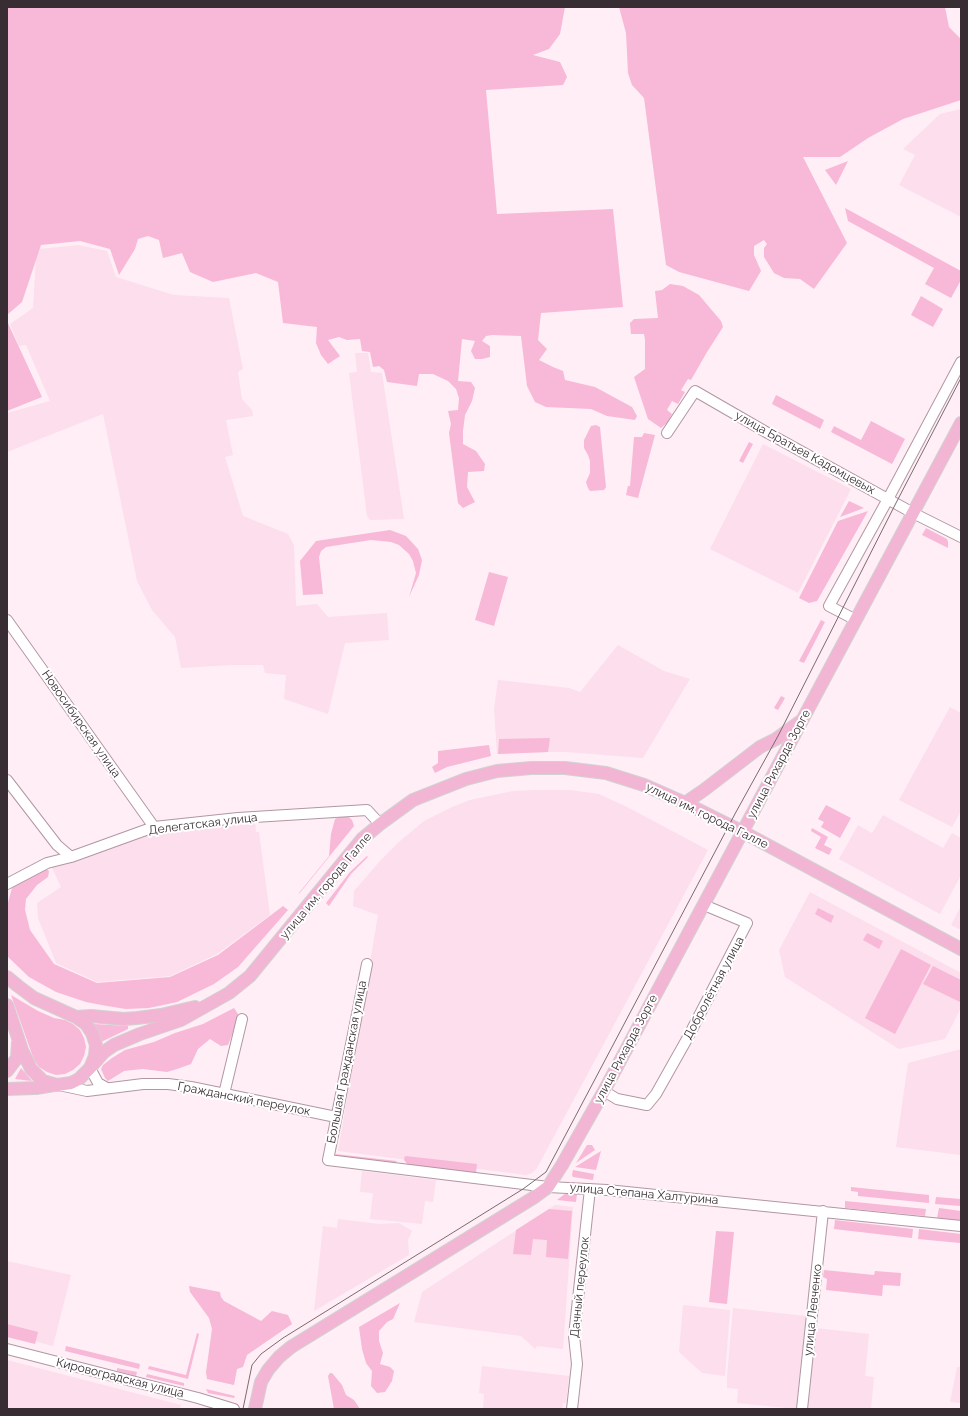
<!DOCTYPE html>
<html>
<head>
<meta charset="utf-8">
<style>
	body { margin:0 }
	#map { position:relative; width:968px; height:1416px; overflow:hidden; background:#ffeef5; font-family:Raleway,sans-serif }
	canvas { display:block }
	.frame { position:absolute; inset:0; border:8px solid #382d32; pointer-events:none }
</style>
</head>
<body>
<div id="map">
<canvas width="968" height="1416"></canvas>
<div class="frame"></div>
</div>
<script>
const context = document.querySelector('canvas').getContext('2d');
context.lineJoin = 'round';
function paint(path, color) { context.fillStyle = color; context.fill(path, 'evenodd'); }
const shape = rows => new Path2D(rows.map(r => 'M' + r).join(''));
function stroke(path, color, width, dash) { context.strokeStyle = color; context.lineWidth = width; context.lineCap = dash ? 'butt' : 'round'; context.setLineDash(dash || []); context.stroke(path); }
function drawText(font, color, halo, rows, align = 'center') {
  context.font = font + ' Raleway,sans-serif'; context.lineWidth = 4; context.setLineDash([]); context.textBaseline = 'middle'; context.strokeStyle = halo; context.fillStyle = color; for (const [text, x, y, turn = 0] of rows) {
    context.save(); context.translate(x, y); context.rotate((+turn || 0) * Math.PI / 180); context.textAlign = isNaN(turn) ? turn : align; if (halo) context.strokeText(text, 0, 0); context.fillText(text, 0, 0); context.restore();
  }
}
paint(shape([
	[961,109,961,217,899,185,915,155,903,149,940,114],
	[78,245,107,251,116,277,174,295,229,298,243,369,238,372,242,399,252,410,253,416,226,420,233,455,225,457,243,516,288,534,294,545,296,606,317,604,328,617,387,613,389,640,345,643,328,714,284,699,286,675,265,673,263,665,231,665,181,668,175,637,152,610,137,581,103,414,7,452,7,413,50,401,26,345,19,346,10,324,33,308,36,259,40,249],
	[355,353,368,353,371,372,382,373,404,519,370,520,367,516,349,373,357,372],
	[763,444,851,489,798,593,710,549],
	[618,645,664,671,690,679,643,758,566,752,548,752,497,754,494,709,498,680,569,688,580,692],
	[950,707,961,713,961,811,952,827,899,800],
	[536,790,570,790,599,794,629,808,708,850,537,1168,532,1173,526,1175,338,1151,378,915,353,906,354,891,380,861,400,841,424,821,452,807,470,800,513,791],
	[883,815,943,848,952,833,961,838,961,875,940,914,839,859,858,825,872,833],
	[255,822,256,832,259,832,270,915,217,954,170,976,97,982,56,963,38,918,37,903,61,887,52,868,75,858,145,834,166,830],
	[810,892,961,973,961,1008,945,1039,899,1049,785,977,779,950],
	[961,906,961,930,951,925],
	[961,1049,961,1155,896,1147,908,1063],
	[362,1171,436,1180,433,1202,425,1201,422,1224,370,1219,373,1193,360,1192],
	[555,1205,573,1207,563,1349,537,1346,535,1349,521,1336,414,1322,422,1292],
	[338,1219,379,1224,399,1223,412,1231,408,1240,409,1255,314,1311,323,1226,337,1228],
	[7,1261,71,1275,53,1346,7,1334],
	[683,1305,730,1310,725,1376,702,1373,679,1352],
	[733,1308,806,1316,796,1409,737,1403,738,1389,727,1388,727,1377],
	[815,1328,869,1334,865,1376,874,1377,871,1409,807,1409],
	[7,1360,181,1405,180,1409,7,1409],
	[482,1366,569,1376,566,1403,563,1403,562,1409,483,1409,484,1394,479,1393],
	[957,1367,961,1367,961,1403,950,1402]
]), '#fcdeec');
paint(shape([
	[7,7,565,7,560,34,549,49,533,55,560,62,567,77,563,85,486,90,497,214,613,209,623,307,541,313,538,340,547,349,539,360,553,367,563,371,565,380,595,387,632,407,637,416,635,420,607,416,591,409,546,407,535,402,527,386,521,336,492,335,486,336,482,341,490,346,490,357,482,359,475,359,471,351,475,341,462,339,458,381,471,382,475,388,472,401,465,415,463,431,463,444,476,451,485,464,484,471,468,472,467,487,475,502,463,508,458,503,449,433,451,424,448,411,458,410,459,398,456,389,448,381,433,374,419,374,417,386,387,382,384,370,379,366,373,367,370,352,362,351,360,339,347,340,339,337,328,340,340,356,328,364,321,355,316,343,317,327,283,323,278,282,256,273,213,282,190,272,182,253,163,258,159,240,148,236,138,239,135,249,119,275,110,249,80,241,41,245,22,302,7,315],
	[619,7,945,7,949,27,961,39,961,100,903,119,868,138,840,157,803,157,847,243,814,289,800,279,784,278,774,273,764,257,764,248,767,244,764,240,754,246,754,255,761,271,749,291,679,272,666,265,644,98,632,85,628,73,626,33],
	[848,161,836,185,825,170],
	[845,208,961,271,961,280,951,298,925,284,934,268,848,221],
	[670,284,683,286,699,295,721,321,723,327,707,352,691,380,688,379,681,390,685,392,678,404,672,401,667,410,672,414,668,422,661,428,648,419,634,377,645,369,645,340,644,334,631,334,630,323,634,319,658,318,655,291,662,290],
	[921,296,943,309,933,327,911,315],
	[7,321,42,397,7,411],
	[776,395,824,420,820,429,772,404],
	[871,421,905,439,892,464,831,432,834,426,861,440],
	[596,425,600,427,606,487,604,490,590,491,588,488,586,482,590,473,590,461,588,455,584,448,584,440,591,426],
	[644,433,655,435,638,498,626,495,628,486,630,486,634,437,642,437],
	[749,442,753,444,743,463,739,461],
	[849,501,864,508,840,517],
	[868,511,817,601,809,603,799,598,838,521],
	[926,528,947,539,948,542,948,548,922,535],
	[390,530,406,536,418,549,422,560,419,575,409,597,416,573,413,561,409,554,399,545,391,542,371,540,326,547,321,551,319,557,323,594,303,595,300,561,316,541],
	[489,572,508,577,494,626,475,620],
	[821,620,825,622,804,663,799,661],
	[781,696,785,698,778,710,774,708],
	[550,738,548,752,498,754,499,739],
	[489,745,491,756,447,767,435,773,432,767,438,763,438,751],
	[826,805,851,818,840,838,821,827,824,822,818,819],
	[341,816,349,817,352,820,354,826,299,894,299,893,329,856,331,834,335,819],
	[812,828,828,837,824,845,832,849,829,855,815,848,821,837,811,831],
	[367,856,368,857,351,874,329,906,326,903,350,872],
	[45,868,49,871,48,877,37,885,26,899,25,910,30,930,54,964,97,983,170,977,218,955,283,906,288,910,238,967,214,984,177,1002,149,1008,126,1009,107,1006,86,1002,56,992,29,977,7,956,7,906,12,888,25,877],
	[818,908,834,916,831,923,815,914],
	[867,933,883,941,879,949,863,940],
	[901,949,931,965,895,1034,865,1018],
	[933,966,961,980,961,1000,960,1002,923,984],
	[11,995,38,1011,54,1018,65,1020,73,1024,80,1030,84,1038,86,1047,84,1056,80,1064,73,1070,65,1074,56,1075,47,1072,39,1067,34,1060],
	[234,1008,238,1014,232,1035,228,1045,221,1046,210,1039,198,1049,191,1064,177,1069,167,1072,143,1069,133,1070,124,1071,108,1081,105,1078,101,1069,103,1065,112,1058,125,1050,154,1042,175,1033,203,1024],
	[94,1024,128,1026,128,1029,101,1042],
	[21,1068,27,1075,32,1081,15,1079],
	[587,1145,592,1145,595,1150,576,1163],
	[601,1151,596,1170,575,1167],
	[335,1154,397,1161,395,1163,337,1157],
	[405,1156,477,1164,476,1173,408,1165,404,1160],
	[573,1170,594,1174,593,1180,573,1177,572,1175],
	[851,1187,929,1195,929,1203,858,1196,858,1192,851,1191],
	[566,1193,577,1194,576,1202,557,1200],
	[936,1197,961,1199,961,1206,935,1204],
	[845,1201,926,1209,925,1216,845,1208],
	[939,1208,961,1211,961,1221,937,1218],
	[549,1209,572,1211,568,1259,546,1257,547,1240,533,1239,531,1255,513,1254,516,1230],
	[835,1220,913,1229,912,1238,834,1229],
	[919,1229,961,1234,960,1243,918,1239],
	[716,1231,734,1232,727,1304,709,1302],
	[824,1270,874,1275,875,1271,901,1273,900,1286,883,1285,882,1296,826,1290,827,1279,823,1277],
	[189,1286,220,1292,221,1297,224,1301,261,1321,272,1311,288,1315,292,1324,247,1355,243,1367,237,1369,234,1385,207,1379,206,1372,212,1329,209,1318,190,1292],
	[400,1303,393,1319,387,1322,379,1331,379,1341,383,1353,380,1364,390,1367,394,1371,392,1381,385,1392,377,1393,371,1386,372,1371,366,1363,362,1349,359,1327],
	[7,1324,38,1332,35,1344,7,1337],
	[197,1333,199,1334,188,1379,148,1369,149,1366,186,1375],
	[66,1346,140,1364,139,1369,65,1351],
	[117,1368,137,1372,136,1376,117,1371],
	[330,1373,332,1373,342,1385,346,1395,354,1400,360,1409,334,1409,328,1376],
	[147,1374,184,1383,184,1386,146,1377],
	[206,1389,235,1396,234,1398,208,1393]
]), '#f8b8d7');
const minor = shape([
	[667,433,695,391,766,432,913,513,961,537],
	[7,620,154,827],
	[856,620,829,606,888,499,961,362],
	[7,780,57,845,71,857],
	[7,884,47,863,71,857,154,827,238,818,367,810,380,824],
	[367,964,328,1160,548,1187,607,1190,961,1226],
	[90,1068,98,1083,107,1088],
	[59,1085,87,1091,143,1084,168,1084,191,1087,336,1117],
	[604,1091,617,1099,647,1105,656,1094,687,1039,747,923,704,905],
	[224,1094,242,1019],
	[7,1349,198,1398,234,1409],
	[572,1409,577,1364,574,1336,590,1189],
	[802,1409,823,1211]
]);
const major = shape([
	[685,803,704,790,760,747,776,739,801,721],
	[7,977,18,986,34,998,76,1017,91,1016,124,1019,137,1018,161,1015,195,1007],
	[7,1005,22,1050,31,1069,43,1081,57,1085,71,1083,79,1079,90,1068,95,1056,96,1045,92,1033,86,1024,76,1017],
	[90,1068,104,1052,114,1045,140,1034,181,1020,229,993,250,976,362,839,380,824,413,800,466,779,497,771,531,768,565,768,606,773,644,785,685,803,743,832,961,949],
	[7,1071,17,1058,18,1043],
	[7,1089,36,1088,54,1085],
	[255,1409,261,1382,268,1370,279,1357,291,1347,533,1198,548,1187,562,1165,604,1091,961,423]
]);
stroke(minor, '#b197a3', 12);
stroke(major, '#d3d1d2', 14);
stroke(minor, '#fff', 10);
stroke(major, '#f2b5d4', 12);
stroke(shape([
	[243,1409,252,1365,261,1354,283,1338,523,1189,546,1172,736,812,778,736,896,503,961,378]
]), '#786b70', 1);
drawText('12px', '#382d32', '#fff', [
	["улица Братьев Кадомцевых",805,453,29],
	["Новосибирская улица",81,724,55],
	["улица Рихарда Зорге",779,764,-62],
	["улица им. города Галле",707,816,26],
	["Делегатская улица",203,824,-7],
	["улица им. города Галле",326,886,-50],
	["Добролётная улица",714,988,-62],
	["улица Рихарда Зорге",626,1049,-62],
	["Большая Гражданская улица",347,1062,-79],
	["Гражданский переулок",244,1099,11],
	["улица Степана Халтурина",644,1194,5],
	["Дачный переулок",580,1287,-84],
	["улица Левченко",813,1310,-84],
	["Кировоградская улица",120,1378,14]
]);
</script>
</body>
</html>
